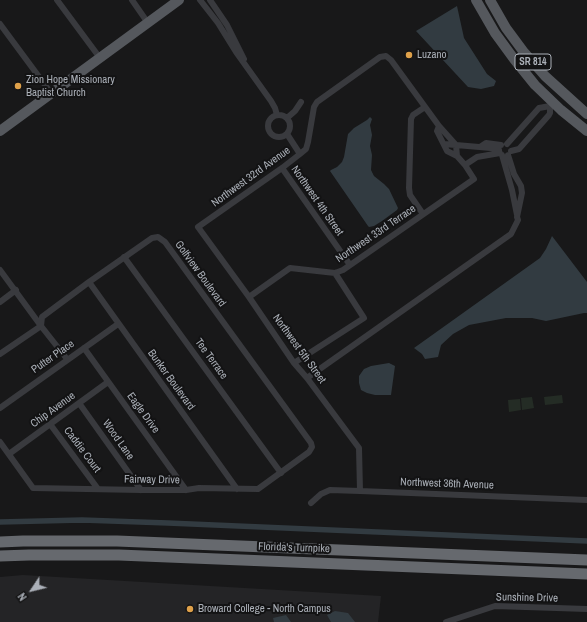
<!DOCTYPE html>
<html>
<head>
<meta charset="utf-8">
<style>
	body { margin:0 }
	#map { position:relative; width:587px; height:622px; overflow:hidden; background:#181819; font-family:"Archivo Narrow",sans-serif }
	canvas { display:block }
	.north { position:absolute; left:12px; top:570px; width:40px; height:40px; -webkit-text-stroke:3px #131314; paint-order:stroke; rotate:235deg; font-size:11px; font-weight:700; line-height:16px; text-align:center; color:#abb0b8 }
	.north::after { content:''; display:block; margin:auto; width:14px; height:18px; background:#abb0b8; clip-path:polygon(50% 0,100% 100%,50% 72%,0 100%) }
</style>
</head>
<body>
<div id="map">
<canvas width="587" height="622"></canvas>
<div class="north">N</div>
</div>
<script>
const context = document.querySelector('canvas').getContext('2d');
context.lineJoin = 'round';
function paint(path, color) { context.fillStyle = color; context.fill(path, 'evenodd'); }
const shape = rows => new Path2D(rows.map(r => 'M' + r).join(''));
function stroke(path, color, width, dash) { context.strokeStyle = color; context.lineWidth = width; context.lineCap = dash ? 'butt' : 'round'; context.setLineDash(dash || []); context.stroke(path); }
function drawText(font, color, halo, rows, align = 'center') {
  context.font = font + ' "Archivo Narrow",sans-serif'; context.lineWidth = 4; context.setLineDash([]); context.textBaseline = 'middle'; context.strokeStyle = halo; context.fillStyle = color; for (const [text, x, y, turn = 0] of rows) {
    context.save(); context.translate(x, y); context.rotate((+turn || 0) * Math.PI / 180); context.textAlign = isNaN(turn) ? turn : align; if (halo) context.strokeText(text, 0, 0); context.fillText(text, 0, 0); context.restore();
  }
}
paint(shape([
	[23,575,381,596,378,622,0,622,0,577]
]), '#242426');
paint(shape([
	[562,395,563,403,545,405,544,397],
	[532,397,534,408,522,410,521,398],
	[520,399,521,410,509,412,508,400]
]), '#242c25');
paint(shape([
	[457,6,464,38,487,74,496,81,494,86,481,89,468,87,416,31],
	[370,117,372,119,370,125,372,135,370,146,372,155,371,170,374,176,384,184,389,189,398,208,397,210,382,221,374,226,369,227,368,226,330,171,331,170,337,167,342,162,344,157,348,134,354,128,367,120],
	[552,236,587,282,587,313,584,313,546,321,532,318,506,318,469,325,453,334,441,345,438,357,425,359,422,354,414,348,540,258,546,249],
	[389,363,395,366,391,395,375,395,367,393,361,390,359,383,359,376,364,369,371,366],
	[335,611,348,613,355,622,331,622,327,615],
	[286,615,291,622,274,622,273,618]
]), '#323b41');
stroke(shape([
	[0,522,82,520,168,523,587,541]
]), '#323b41', 5.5);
stroke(shape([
	[57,0,100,58],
	[132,0,148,23],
	[200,0,218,23,236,52,271,101,275,108,277,115],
	[210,0,227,25,244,59],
	[0,24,51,93],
	'268 126a11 11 0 1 1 22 0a11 11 0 1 1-22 0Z',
	[287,118,295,111,301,102],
	[439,126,437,131,447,151,457,156],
	[287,134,300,154],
	[444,144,491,148,499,150],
	[507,144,539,108,550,106,555,104],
	[480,147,486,143,501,145],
	[511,151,519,149,549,115,550,113,550,106],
	[502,155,512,190,517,215],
	[465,165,477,157,500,153],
	[282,168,350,265],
	[423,214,410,195,409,188,411,119,413,115,425,107],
	[124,257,281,473],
	[0,270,41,326,67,359],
	[89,282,237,489],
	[249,297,290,268,335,273,343,270,474,179,465,165,457,156,456,145,439,126,391,60,386,56,380,57,317,102,314,107,308,142,306,149,300,154,282,168,198,227,249,297,294,363,307,378,359,448,360,491],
	[0,302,16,290],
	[84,348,186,490],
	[0,354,41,326,42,317,89,282,152,238,158,237,165,242,311,443,312,447,309,452,258,489,199,488,186,490,141,490,33,488,0,442],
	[294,363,364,318,335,273],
	[307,378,511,234,518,220,517,217,522,193,521,186,514,174,508,155],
	[79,403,141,490],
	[0,408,118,324],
	[50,424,98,489],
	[9,454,108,382],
	[311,503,321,494,330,490,360,491,587,500],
	[446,622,495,606,587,609]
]), '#393a3e', 6);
stroke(shape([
	[476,0,495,33,514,59,535,85,561,110,587,131],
	[490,0,506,28,523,51,545,76,587,114],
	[0,131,179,0]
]), '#55585d', 10);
stroke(shape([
	[0,542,23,541,117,541,587,560],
	[0,556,29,555,119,555,587,574]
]), '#66696e', 11);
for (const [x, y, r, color] of [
	[409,55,4,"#dfa14a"],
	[18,86,4,"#dfa14a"],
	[190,609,4,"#dfa14a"]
]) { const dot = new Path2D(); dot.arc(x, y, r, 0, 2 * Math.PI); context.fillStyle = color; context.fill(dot); stroke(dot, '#131314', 1.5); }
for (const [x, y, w] of [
	[533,62,36]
]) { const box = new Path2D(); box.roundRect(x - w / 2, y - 8, w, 16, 3); context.fillStyle = '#131314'; context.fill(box); stroke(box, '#abb0b8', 1); }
drawText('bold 10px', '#abb0b8', null, [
	["SR 814",533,62]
]);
drawText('11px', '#abb0b8', '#131314', [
	["Luzano",417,55],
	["Zion Hope Missionary",26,80],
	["Baptist Church",26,93],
	["Broward College - North Campus",198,609]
], 'left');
drawText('11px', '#abb0b8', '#131314', [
	["Northwest 32rd Avenue",251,177,-36],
	["Northwest 4th Street",317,201,55],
	["Northwest 33rd Terrace",376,234,-34],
	["Golfview Boulevard",200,274,54],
	["Northwest 5th Street",299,349,54],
	["Putter Place",53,357,-35],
	["Tee Terrace",211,359,54],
	["Bunker Boulevard",171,380,54],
	["Chip Avenue",53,410,-36],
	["Eagle Drive",143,413,54],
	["Wood Lane",118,440,55],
	["Caddie Court",82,450,53],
	["Fairway Drive",152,480,1],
	["Northwest 36th Avenue",447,484,2],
	["Florida's Turnpike",294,548,2],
	["Sunshine Drive",527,598,1]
]);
</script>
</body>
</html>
